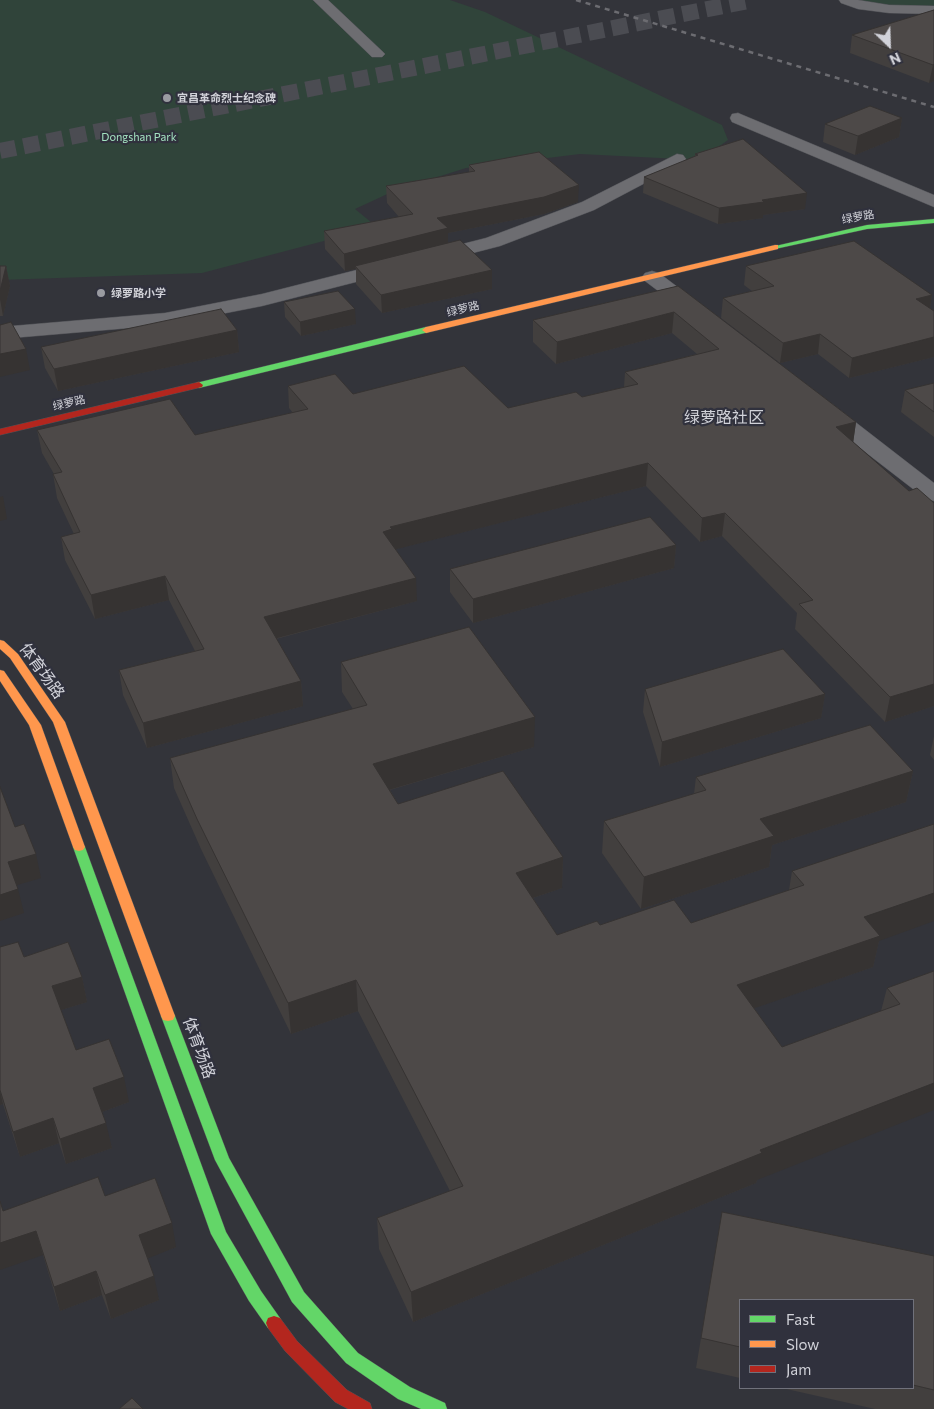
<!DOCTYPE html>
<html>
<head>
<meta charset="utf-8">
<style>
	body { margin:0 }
	#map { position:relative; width:934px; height:1409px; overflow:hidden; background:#33343a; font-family:Commissioner,sans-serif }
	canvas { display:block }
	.legend { position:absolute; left:739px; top:1299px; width:175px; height:90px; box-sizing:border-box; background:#30313d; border:1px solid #70717b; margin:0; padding:6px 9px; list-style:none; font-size:15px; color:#d1d2d9 }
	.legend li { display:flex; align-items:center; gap:10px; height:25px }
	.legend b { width:25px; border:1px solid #70717b }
	.north { position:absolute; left:864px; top:20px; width:50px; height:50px; -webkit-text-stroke:4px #30313d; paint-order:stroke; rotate:156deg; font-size:14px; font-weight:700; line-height:20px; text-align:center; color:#d1d2d9 }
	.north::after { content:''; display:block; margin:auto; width:18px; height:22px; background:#d1d2d9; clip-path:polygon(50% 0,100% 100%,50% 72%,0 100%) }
</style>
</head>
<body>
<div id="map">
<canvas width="934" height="1409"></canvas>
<ul class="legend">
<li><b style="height:6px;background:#63d668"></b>Fast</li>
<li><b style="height:6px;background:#ff974d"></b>Slow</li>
<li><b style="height:6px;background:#b3261e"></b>Jam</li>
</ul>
<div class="north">N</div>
</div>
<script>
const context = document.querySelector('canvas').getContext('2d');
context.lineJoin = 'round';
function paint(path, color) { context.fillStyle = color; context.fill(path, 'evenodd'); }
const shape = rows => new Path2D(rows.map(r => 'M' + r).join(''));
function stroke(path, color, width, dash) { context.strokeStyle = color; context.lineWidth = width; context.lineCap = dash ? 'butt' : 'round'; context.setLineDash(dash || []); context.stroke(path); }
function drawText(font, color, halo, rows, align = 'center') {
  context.font = font + ' Commissioner,"Noto Sans SC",sans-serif'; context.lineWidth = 4.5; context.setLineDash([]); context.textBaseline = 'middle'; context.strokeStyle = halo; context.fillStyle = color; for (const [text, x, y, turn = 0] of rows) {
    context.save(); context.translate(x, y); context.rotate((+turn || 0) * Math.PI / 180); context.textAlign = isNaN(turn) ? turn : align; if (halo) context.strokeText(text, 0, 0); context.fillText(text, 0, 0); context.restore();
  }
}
paint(shape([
	[0,0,450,0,485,12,722,125,728,140,700,160,580,154,466,168,396,190,355,209,377,227,202,273,0,280],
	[856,0,934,0,934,7,901,7]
]), '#30443a');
stroke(shape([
	[0,151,753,0]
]), '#4b4c52', 16, [16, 8]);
const street = shape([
	[313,0,328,0,382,51,385,54,382,57,372,57,313,0],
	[839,0,858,0,889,5,934,6,934,14,889,13,858,9,841,3,839,0],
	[738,113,934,195,934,207,732,122,730,118,732,114,738,113],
	[677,154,683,155,686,159,683,163,594,210,500,246,434,263,427,261,424,257,427,253,486,238,582,202,677,154],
	[392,261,399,263,402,267,399,271,262,306,165,325,0,339,0,327,165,313,262,294,392,261],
	[652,271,659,273,704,307,707,311,704,315,697,317,690,315,645,281,642,277,645,273,652,271],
	[824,402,832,404,934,483,934,501,926,499,816,414,813,409,816,404,824,402]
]);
const fast = shape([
	[934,219,934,223,867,229,775,249,771,247,867,225,934,219],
	[426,327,429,328,429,332,199,388,195,385,196,383,426,327],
	[79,843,83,844,85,847,226,1232,261,1291,280,1318,282,1323,280,1328,274,1330,268,1328,249,1301,211,1234,73,847,75,844,79,843],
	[168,1011,173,1012,175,1016,229,1158,304,1292,358,1353,410,1387,445,1403,447,1409,421,1409,398,1399,346,1363,292,1302,215,1160,161,1016,163,1012,168,1011]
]);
const slow = shape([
	[775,245,778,245,778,249,426,333,422,330,426,327,775,245],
	[0,640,4,641,18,654,65,722,175,1016,173,1020,168,1021,163,1020,161,1016,53,722,10,658,0,649,0,640],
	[0,670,4,671,41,725,85,847,83,850,79,851,75,850,73,847,29,725,0,681,0,670]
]);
const jam = shape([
	[199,382,203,385,202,387,0,435,0,429,199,382],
	[274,1316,280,1318,297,1341,347,1390,370,1403,372,1409,348,1409,335,1402,285,1351,268,1328,266,1323,268,1318,274,1316]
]);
stroke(street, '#4f5055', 1);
stroke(fast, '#4f5055', 1);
stroke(slow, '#4f5055', 1);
stroke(jam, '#4f5055', 1);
paint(street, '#6d6d71');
paint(fast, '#63d668');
paint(slow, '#ff974d');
paint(jam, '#b3261e');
stroke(shape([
	[576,0,934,107]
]), '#6c6c71', 2.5, [5, 5]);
paint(shape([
	[934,10,934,81,929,83,850,53,852,35],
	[902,118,899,137,855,155,823,142,825,124],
	[695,154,805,209,763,215,763,218,718,224,643,193,644,177,695,157],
	[469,165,578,202,544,214,448,233,448,243,492,270,492,289,382,313,356,284,356,269,345,271,325,249,324,231,399,217,387,203,386,186,469,172],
	[0,266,6,266,10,286,3,316,0,316],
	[746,266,932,295,930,308,934,311,934,357,849,378,818,354,780,363,721,318,723,298,752,291,744,285],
	[678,286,856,422,853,442,909,491,934,503,934,706,885,722,795,629,797,613,722,536,700,542,646,486,396,549,417,601,276,639,301,681,303,706,147,748,123,695,119,670,195,651,169,600,95,619,65,560,61,537,74,534,57,498,53,474,54,474,42,453,37,430,195,435,293,413,289,408,288,386,353,394,508,408,582,397,624,387,625,372,697,354,672,333,556,364,533,342,533,320],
	[284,302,356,324,301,336,285,317],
	[237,330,239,352,58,391,45,368,41,347],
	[934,383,934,437,901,412,905,390],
	[676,545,674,568,473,623,450,592,450,569],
	[341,662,534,747,390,790,398,804,563,857,562,888,533,898,557,935,600,925,691,923,789,890,792,871,879,941,873,967,754,1008,782,1047,881,1011,887,988,934,971,757,1180,756,1183,413,1322,379,1249,377,1218,450,1191,358,1011,291,1034,201,849,174,788,170,758,353,709,342,692],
	[645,689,825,694,821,718,660,767,643,712],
	[934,736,934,760,930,755],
	[913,771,906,802,772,845,769,867,641,909,602,853,604,821,694,794,696,777],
	[0,947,82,977,87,1002,61,1010,76,1050,129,1102,102,1112,112,1148,66,1164,59,1143,20,1157,3,1104,0,1105],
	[105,1196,176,1247,147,1258,159,1300,111,1319,102,1295,60,1311,43,1255,3,1211],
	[722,1212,934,1256,934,1409,875,1409,782,1388,913,1388,913,1300,740,1300,740,1378,696,1368]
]), '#423f3e');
paint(shape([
	[934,64,934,81,929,83,933,65],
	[902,118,899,137,855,155,858,136],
	[579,185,578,202,544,214,448,233,448,246,355,266,356,269,345,271,344,254,437,218],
	[807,193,805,209,763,215,763,218,718,224,719,208,762,200],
	[6,266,10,286,3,316,0,299,0,291],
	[492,270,492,289,382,313,381,295],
	[932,295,929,314,916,299],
	[355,309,356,324,301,336,300,322],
	[674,312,672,333,556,364,557,342],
	[237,330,239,352,58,391,54,369],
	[820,334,818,354,780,363,783,343],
	[934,337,934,357,849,378,852,358],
	[26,349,30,370,0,377,0,354],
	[856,422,853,444,836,427],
	[648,463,646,486,393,550,383,532,390,527],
	[3,496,7,519,0,521,0,497],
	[725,513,722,536,700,542,702,518],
	[676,545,674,568,473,623,473,599],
	[165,576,169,600,95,619,91,595],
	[416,578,417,601,266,641,264,617],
	[301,681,303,706,147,748,143,723],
	[934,684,934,706,885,722,890,697],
	[825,694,821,718,660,767,662,742],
	[535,717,534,747,375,794,373,764],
	[913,771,906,802,772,845,769,867,641,909,644,877,760,819],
	[36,854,41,878,14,886,8,862],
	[563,857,562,888,515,904,516,873],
	[18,889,24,913,0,921,0,895],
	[934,893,934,921,879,941,873,967,732,1016,737,985,864,917],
	[82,977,87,1002,58,1011,52,986],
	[356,980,358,1011,291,1034,288,1003],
	[124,1077,129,1102,99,1113,93,1088],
	[934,1083,934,1110,757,1180,756,1183,413,1322,411,1292,760,1150],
	[0,1091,3,1104,0,1105],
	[53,1118,59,1143,20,1157,13,1132],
	[106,1123,112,1148,66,1164,60,1139],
	[172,1223,176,1247,144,1260,139,1235],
	[36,1231,43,1255,0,1270,0,1243],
	[96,1271,102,1295,60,1311,54,1287],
	[154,1276,159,1300,111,1319,105,1295]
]), '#363332');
const building = shape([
	[934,10,934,64,933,65,852,35,934,10],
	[870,106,902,118,858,136,825,124,870,106],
	[743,139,807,193,762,200,764,202,719,208,644,177,698,155,695,154,743,139],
	[539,152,579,185,544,197,437,218,448,228,344,254,324,231,413,214,386,186,475,171,469,165,539,152],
	[460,240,492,270,381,295,355,266,460,240],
	[854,241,932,295,916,299,934,311,934,337,852,358,820,334,783,343,723,298,774,286,746,266,854,241],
	[0,266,6,266,0,291,0,266],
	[678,286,856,422,836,427,909,491,917,488,934,503,934,684,890,697,799,604,813,600,725,513,702,518,648,463,390,527,392,529,383,532,416,578,264,617,301,681,143,723,119,670,204,649,165,576,91,595,61,537,80,532,53,474,62,472,37,430,170,399,195,435,308,409,288,386,335,374,353,394,464,366,508,408,576,392,582,397,638,384,625,372,719,349,674,312,557,342,533,320,678,286],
	[338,291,355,309,300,322,284,302,338,291],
	[221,309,237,330,54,369,41,347,221,309],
	[11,322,26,349,0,354,0,325,11,322],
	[934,383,934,412,905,390,934,383],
	[650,517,676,545,473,599,450,569,650,517],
	[469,627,535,717,373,764,398,804,503,771,563,857,516,873,557,935,597,921,600,925,674,900,691,923,804,885,792,871,934,824,934,893,864,917,880,936,737,985,782,1047,900,1004,887,988,934,971,934,1083,760,1150,762,1153,411,1292,377,1218,463,1186,356,980,288,1003,197,819,170,758,367,705,341,662,469,627],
	[783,649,825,694,662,742,645,689,783,649],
	[870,725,913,771,760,819,774,836,644,877,604,821,706,790,696,777,870,725],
	[0,787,15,827,24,824,36,854,8,862,18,889,0,895,0,787],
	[18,942,24,957,68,942,82,977,52,986,76,1050,109,1039,124,1077,93,1088,106,1123,60,1139,53,1118,13,1132,0,1090,0,947,18,942],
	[98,1177,105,1196,155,1178,172,1223,139,1235,154,1276,105,1295,96,1271,54,1287,36,1231,0,1243,0,1201,3,1211,98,1177],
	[722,1212,934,1256,934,1390,913,1385,913,1300,740,1300,740,1347,701,1338,722,1212],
	[132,1398,143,1409,119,1409,132,1398]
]);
paint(building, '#4d4948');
stroke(building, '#363332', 1);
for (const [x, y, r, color] of [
	[167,98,5,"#9a9ba1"],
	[101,293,5,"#9a9ba1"]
]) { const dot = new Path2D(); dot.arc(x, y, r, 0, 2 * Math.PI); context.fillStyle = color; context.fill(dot); stroke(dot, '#30313d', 2); }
drawText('bold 11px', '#d1d2d9', '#30313d', [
	["宜昌革命烈士纪念碑",177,98],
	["绿萝路小学",111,293]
], 'left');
drawText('11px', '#a4e2c1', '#30313d', [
	["Dongshan Park",139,137]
]);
drawText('11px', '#d1d2d9', '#30313d', [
	["绿萝路",858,217,-10],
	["绿萝路",463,309,-14],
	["绿萝路",69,403,-13]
]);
drawText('16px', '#d1d2d9', '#30313d', [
	["绿萝路社区",724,418]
]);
drawText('16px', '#d1d2d9', '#30313d', [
	["体育场路",42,671,54],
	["体育场路",199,1048,70]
]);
</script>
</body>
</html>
